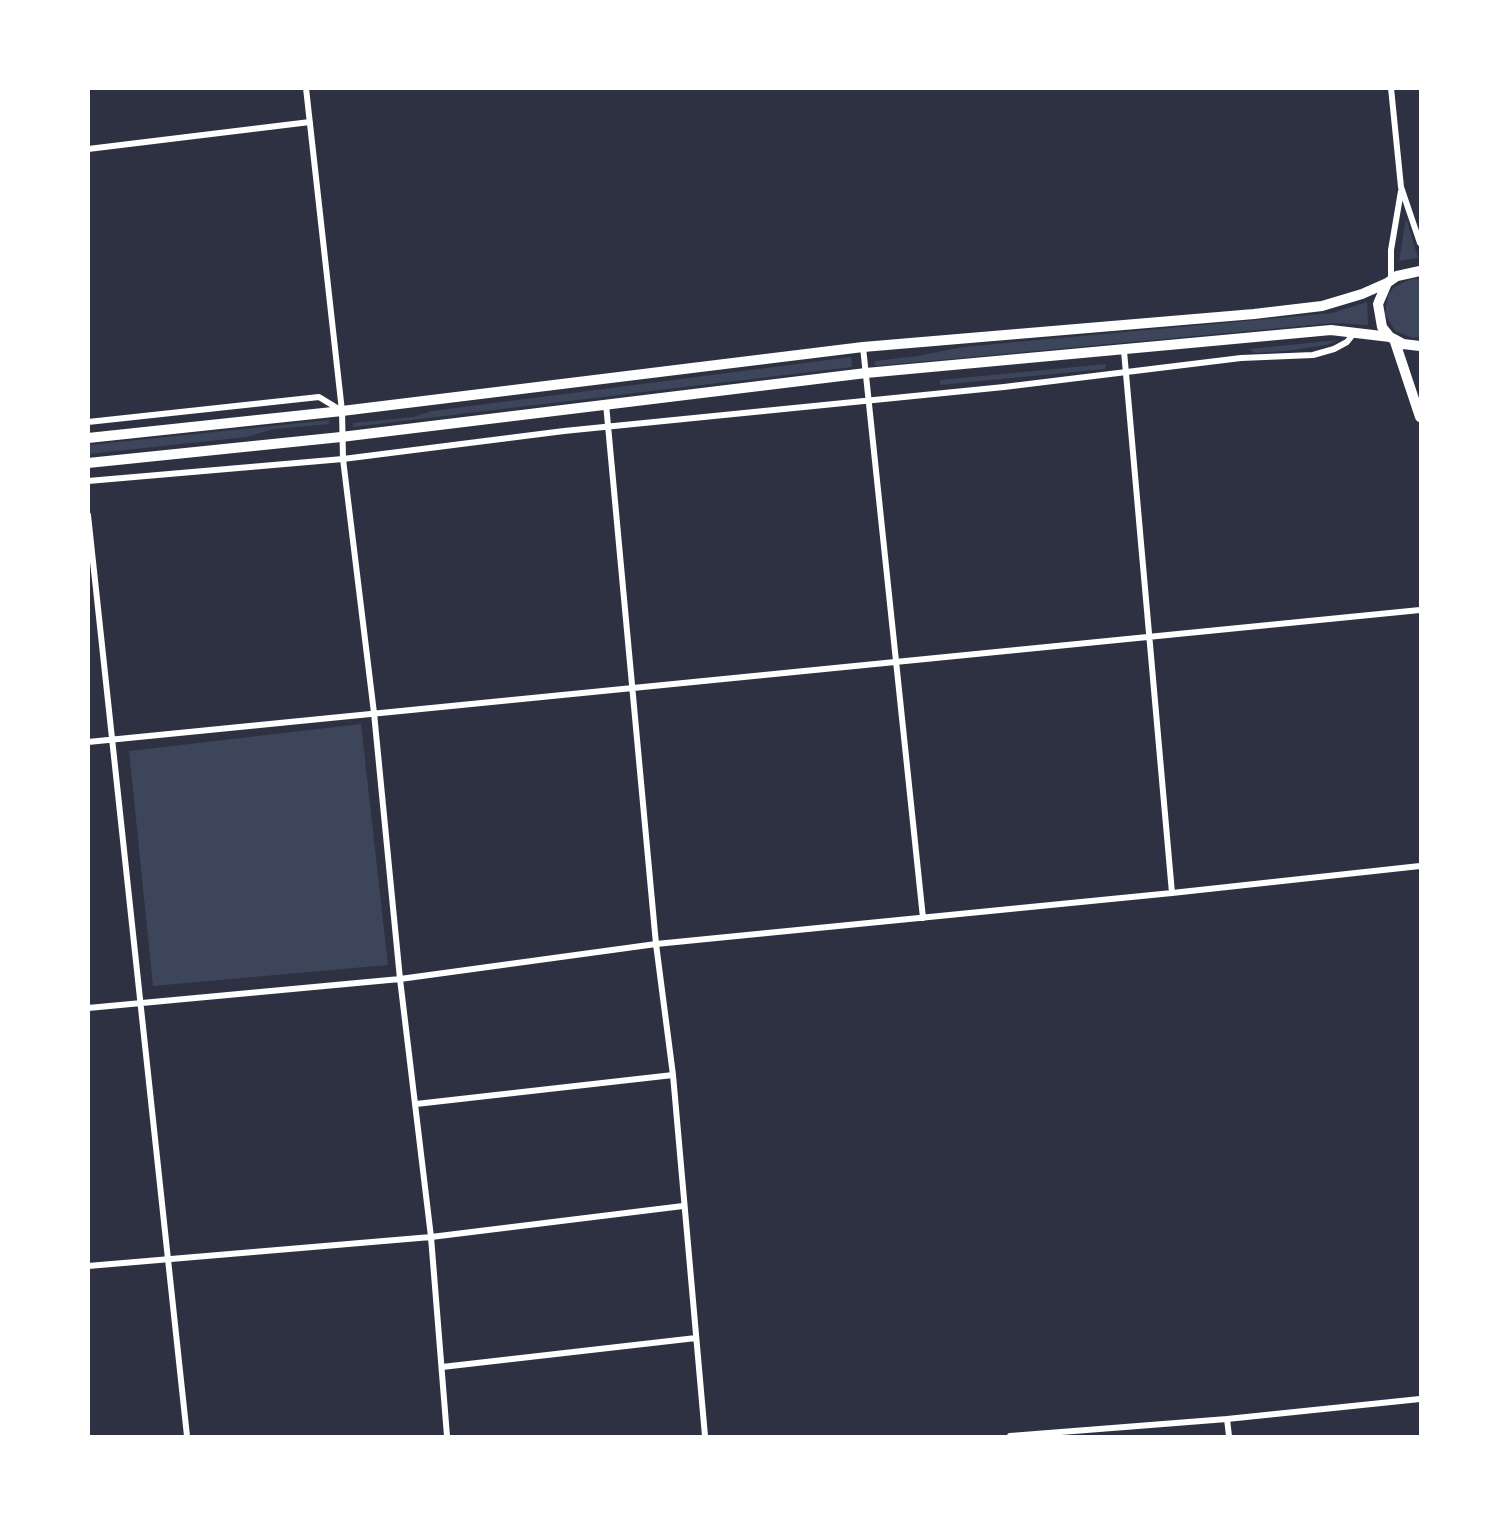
<!DOCTYPE html>
<html>
<head>
<meta charset="utf-8">
<style>
	body { margin:0 }
	#map { position:relative; width:1509px; height:1525px; overflow:hidden; background:#2d3142; font-family:Mulish,sans-serif }
	canvas { display:block }
	.frame { position:absolute; inset:0; border:90px solid #fff; pointer-events:none }
</style>
</head>
<body>
<div id="map">
<canvas width="1509" height="1525"></canvas>
<div class="frame"></div>
</div>
<script>
const context = document.querySelector('canvas').getContext('2d');
context.lineJoin = 'round';
function paint(path, color) { context.fillStyle = color; context.fill(path, 'evenodd'); }
const shape = rows => new Path2D(rows.map(r => 'M' + r).join(''));
function stroke(path, color, width, dash) { context.strokeStyle = color; context.lineWidth = width; context.lineCap = dash ? 'butt' : 'round'; context.setLineDash(dash || []); context.stroke(path); }
paint(shape([
	[1406,218,1418,258,1399,261],
	[1411,279,1420,279,1420,337,1413,338,1395,331,1385,314,1388,295,1394,287],
	[1367,302,1368,325,1334,323,875,366,874,361,918,356,962,347,1332,313],
	[1339,340,1326,345,1286,351,1255,353,1249,349],
	[851,357,852,367,353,427,353,423,413,417,432,411],
	[1106,364,1105,369,940,385,940,380],
	[329,420,329,424,274,429,247,437,89,454,89,445],
	[361,724,388,965,153,986,129,751]
]), '#3c4559');
stroke(shape([
	[306,88,342,411,343,459,374,713,400,979,431,1237,447,1436],
	[1391,88,1401,187,1420,243],
	[88,149,310,122],
	[1391,280,1391,250,1401,191],
	[863,347,923,918],
	[1124,351,1172,893],
	[606,404,656,944,673,1075,705,1436],
	[88,422,319,397,342,411],
	[88,481,343,459,564,431,1004,387,1241,358,1313,355,1334,349,1347,342,1355,332],
	[88,515,187,1436],
	[88,742,1420,610],
	[88,1008,400,979,656,944,1172,893,1420,866],
	[416,1104,673,1075],
	[88,1266,431,1237,683,1206],
	[442,1367,696,1338],
	[1227,1419,1229,1436],
	[1010,1436,1227,1419,1420,1399]
]), '#fff', 6);
stroke(shape([
	[1420,271,1397,276,1387,283,1378,304,1382,327,1390,337,1403,344,1420,346],
	[1394,339,1420,417],
	[88,438,342,411,863,347,1254,314,1322,306,1362,294,1387,283],
	[88,463,341,437,866,373,1331,330,1390,337]
]), '#fff', 10);
</script>
</body>
</html>
